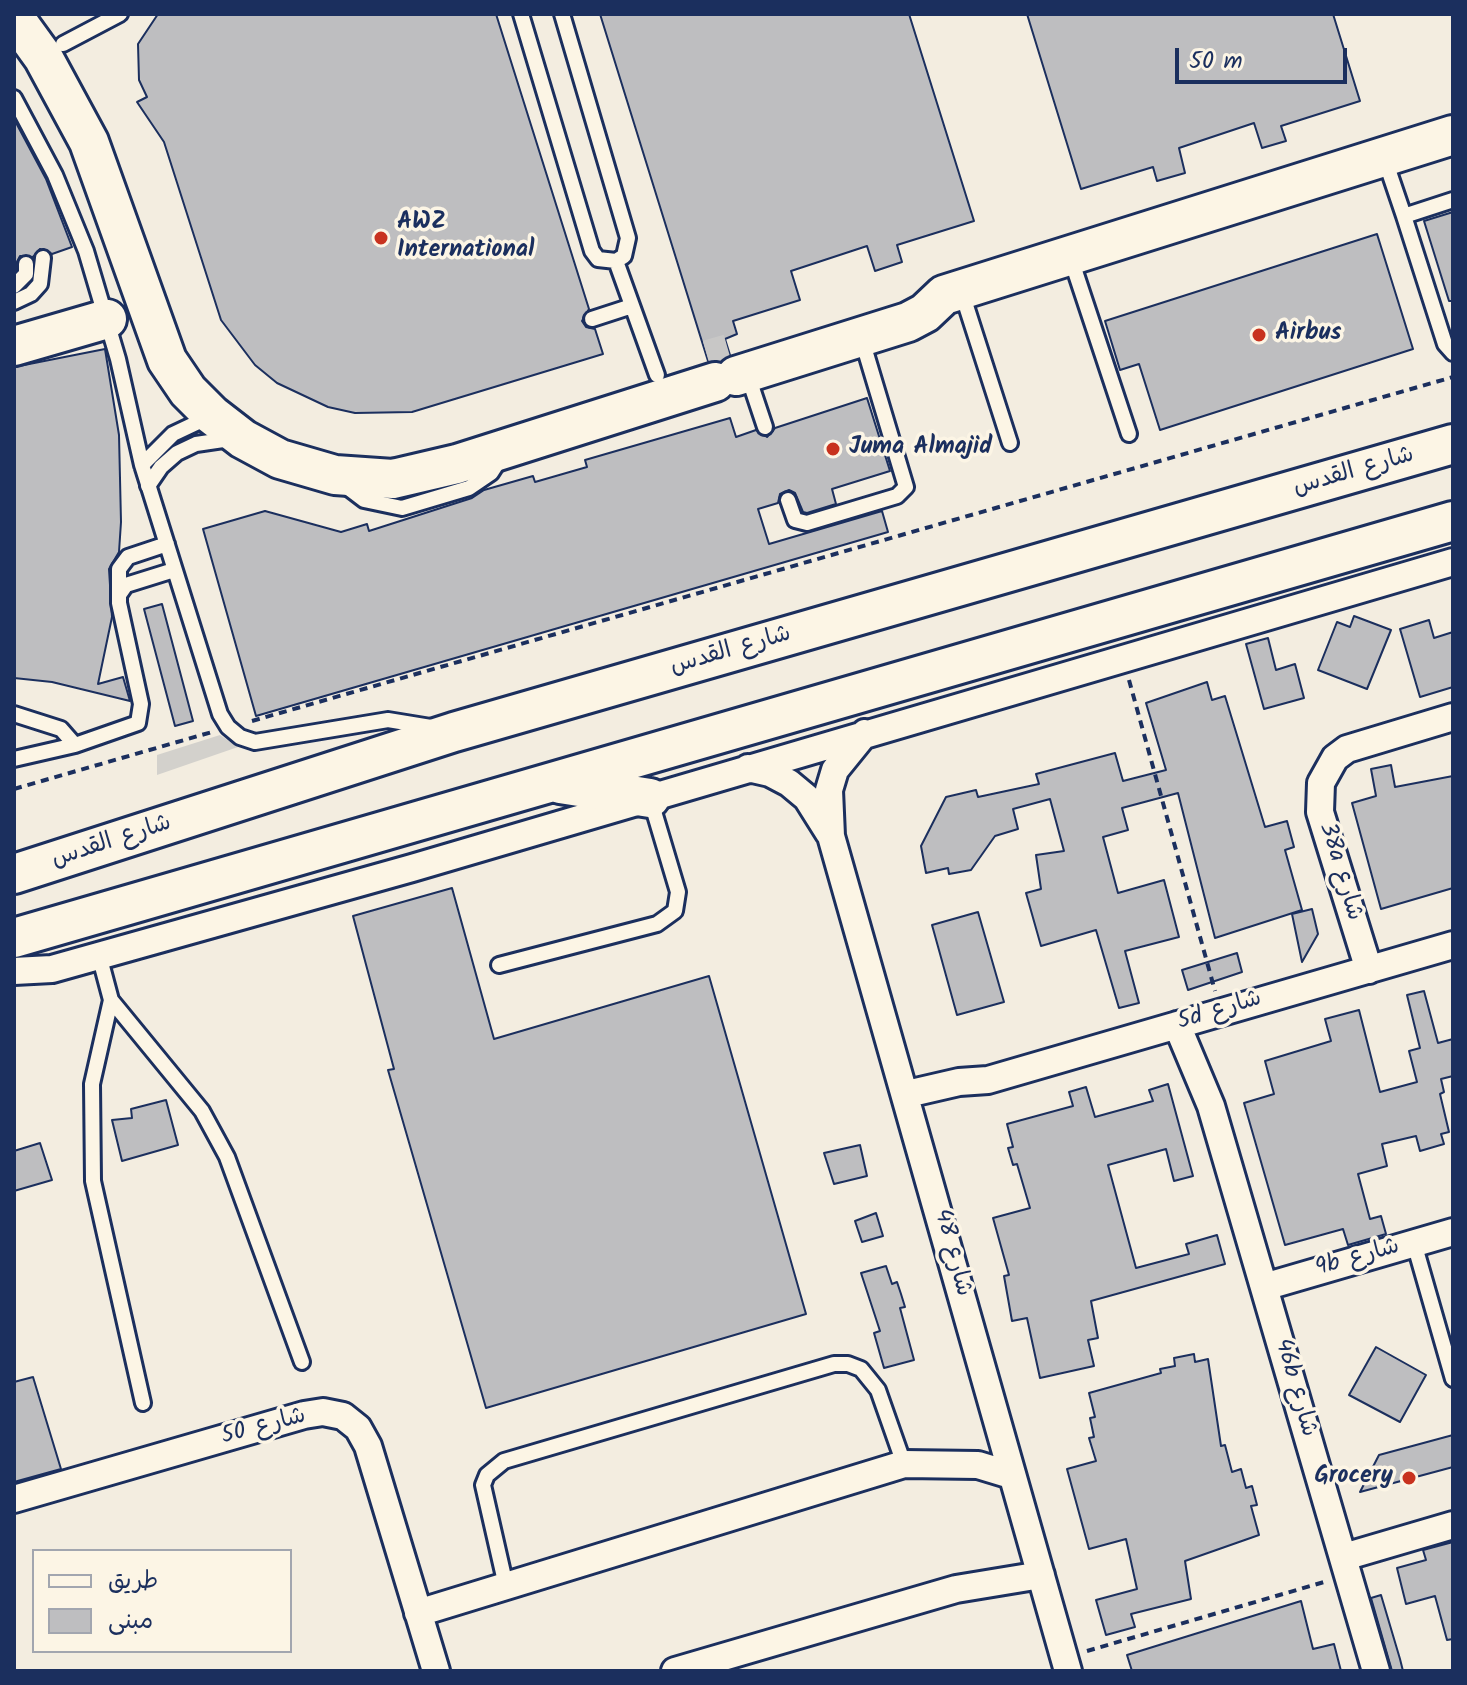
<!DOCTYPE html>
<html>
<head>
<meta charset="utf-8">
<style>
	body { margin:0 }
	#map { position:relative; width:1467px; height:1685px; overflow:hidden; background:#f3ede0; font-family:Kalam,"Playpen Sans Arabic",sans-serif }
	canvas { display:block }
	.frame { position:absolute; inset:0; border:16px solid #1b2f5e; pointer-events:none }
	.legend { position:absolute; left:32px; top:1549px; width:260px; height:104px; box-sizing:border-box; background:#fcf5e5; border:2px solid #a2a6af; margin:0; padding:10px 14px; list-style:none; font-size:24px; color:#1b2f5e }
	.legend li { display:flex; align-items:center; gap:16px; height:40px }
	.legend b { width:40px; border:2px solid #a2a6af }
	.scale { position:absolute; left:1175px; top:48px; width:172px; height:36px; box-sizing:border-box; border:4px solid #1b2f5e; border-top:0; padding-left:10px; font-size:24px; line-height:28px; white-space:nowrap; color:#1b2f5e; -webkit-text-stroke:6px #fcf5e5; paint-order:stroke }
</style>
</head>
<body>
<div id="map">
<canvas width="1467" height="1685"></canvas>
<div class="frame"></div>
<ul class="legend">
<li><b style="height:10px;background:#fcf5e5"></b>طريق</li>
<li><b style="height:22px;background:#bebec0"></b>مبنى</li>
</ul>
<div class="scale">50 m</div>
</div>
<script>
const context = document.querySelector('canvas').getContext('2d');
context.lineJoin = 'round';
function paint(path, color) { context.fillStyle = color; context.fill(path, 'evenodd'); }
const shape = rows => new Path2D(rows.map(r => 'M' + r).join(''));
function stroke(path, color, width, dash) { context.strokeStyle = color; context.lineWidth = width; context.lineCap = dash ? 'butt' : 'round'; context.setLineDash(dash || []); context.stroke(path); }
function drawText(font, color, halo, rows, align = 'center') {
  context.font = font + ' Kalam,"Playpen Sans Arabic",sans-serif'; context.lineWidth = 7; context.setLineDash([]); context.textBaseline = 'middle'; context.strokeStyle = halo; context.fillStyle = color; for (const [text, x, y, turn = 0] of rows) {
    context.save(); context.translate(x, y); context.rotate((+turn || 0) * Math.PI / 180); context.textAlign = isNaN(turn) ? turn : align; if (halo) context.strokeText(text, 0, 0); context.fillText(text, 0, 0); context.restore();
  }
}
paint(shape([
	[220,735,238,747,157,775,157,755]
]), '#d3d1cc');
const building = shape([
	[158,14,496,14,589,309,582,321,586,327,595,329,603,354,412,412,355,413,328,407,277,383,255,365,221,320,164,142,137,102,147,97,139,80,138,44,158,14],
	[600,14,909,14,974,221,897,245,902,262,875,271,867,246,791,271,800,300,733,321,737,334,725,339,730,355,720,361,708,361,600,14],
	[1027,14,1333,14,1360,101,1281,126,1286,141,1262,148,1254,123,1179,148,1185,173,1157,181,1153,167,1081,189,1027,14],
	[14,119,46,179,72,247,52,254,40,249,33,257,20,256,14,268,14,119],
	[1453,212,1453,301,1449,301,1424,221,1453,212],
	[1377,234,1413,349,1160,430,1139,364,1120,370,1105,321,1377,234],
	[105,349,119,435,121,522,119,552,109,569,112,617,98,684,123,677,130,701,52,682,14,678,14,367,105,349],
	[867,398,890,471,832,489,836,504,807,513,803,512,795,493,789,490,780,494,778,503,758,509,769,544,882,511,888,532,256,716,203,529,265,511,341,532,367,524,369,531,472,498,484,490,533,476,535,482,587,467,585,460,730,418,736,437,756,430,767,437,775,428,867,398],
	[162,604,193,721,175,726,144,609,162,604],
	[1354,616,1391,630,1367,689,1318,670,1337,622,1350,627,1354,616],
	[1429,620,1434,638,1453,632,1453,687,1420,697,1400,629,1429,620],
	[1268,638,1276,670,1295,664,1304,698,1264,709,1246,644,1268,638],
	[1207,682,1212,700,1225,696,1265,827,1287,821,1294,847,1285,850,1302,910,1215,938,1178,793,1122,808,1128,830,1103,837,1118,893,1164,880,1179,937,1125,951,1139,1003,1119,1008,1096,930,1041,946,1026,893,1041,889,1036,855,1064,851,1050,799,1013,809,1018,829,995,836,971,870,949,874,948,868,926,873,921,846,946,797,976,790,978,797,1039,784,1036,774,1115,753,1123,781,1166,770,1146,703,1207,682],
	[1391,765,1395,787,1453,776,1453,888,1381,909,1352,803,1376,796,1371,769,1391,765],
	[452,888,494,1039,709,976,806,1314,486,1408,388,1070,394,1069,353,916,452,888],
	[1312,909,1318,934,1302,962,1292,914,1312,909],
	[978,912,1004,1002,957,1015,932,925,978,912],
	[1237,953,1242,972,1188,990,1182,970,1237,953],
	[1424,991,1438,1043,1453,1039,1453,1076,1441,1079,1444,1092,1440,1094,1449,1132,1441,1134,1444,1144,1420,1151,1416,1136,1382,1144,1387,1166,1358,1174,1370,1219,1381,1216,1386,1234,1348,1245,1343,1229,1285,1245,1244,1103,1274,1094,1265,1061,1331,1041,1325,1019,1359,1010,1380,1092,1417,1082,1409,1051,1420,1048,1407,995,1424,991],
	[1168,1084,1193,1176,1174,1181,1166,1149,1108,1165,1136,1268,1189,1254,1186,1244,1217,1235,1225,1264,1091,1301,1098,1338,1088,1340,1094,1366,1040,1378,1027,1318,1012,1321,1004,1276,1009,1275,993,1218,1030,1208,1017,1164,1013,1165,1008,1148,1013,1147,1007,1124,1073,1106,1069,1092,1086,1087,1095,1117,1153,1101,1149,1090,1168,1084],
	[166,1100,178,1145,122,1161,112,1120,132,1118,131,1109,166,1100],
	[40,1143,52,1180,14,1191,14,1151,40,1143],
	[860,1145,867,1176,834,1184,824,1153,860,1145],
	[876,1213,883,1236,862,1242,855,1221,876,1213],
	[886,1266,892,1284,897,1282,901,1294,905,1307,900,1308,914,1360,884,1368,874,1333,880,1331,861,1273,886,1266],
	[1376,1347,1426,1375,1400,1422,1349,1395,1376,1347],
	[1194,1354,1195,1362,1208,1359,1221,1446,1225,1445,1232,1472,1241,1469,1246,1488,1252,1486,1257,1505,1251,1506,1259,1535,1185,1561,1191,1599,1131,1614,1135,1627,1106,1635,1096,1600,1137,1589,1126,1539,1089,1549,1067,1469,1096,1461,1089,1438,1094,1437,1090,1418,1095,1417,1089,1393,1161,1373,1160,1369,1175,1366,1174,1358,1194,1354],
	[33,1377,61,1469,14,1482,14,1382,33,1377],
	[1453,1435,1453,1467,1360,1492,1379,1455,1453,1435],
	[1453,1542,1453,1639,1447,1640,1435,1596,1406,1604,1397,1568,1426,1560,1423,1550,1453,1542],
	[1381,1595,1400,1659,1403,1671,1392,1671,1371,1598,1381,1595],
	[1301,1601,1313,1649,1334,1644,1341,1671,1132,1671,1127,1655,1301,1601]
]);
paint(building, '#bebec0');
stroke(building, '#1b2f5e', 2);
stroke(shape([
	[708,359,729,353]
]), '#c8c7c6', 38, [38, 19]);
const lane = shape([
	[521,14,592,251,598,259,616,261,624,256,628,238,562,14],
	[63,44,120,14],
	[14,98,55,175,86,251,118,359,142,465,220,714,228,727,240,737,255,742,388,720,437,728],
	[1385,160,1404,216],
	[1453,200,1404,216,1445,344,1453,353],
	[1070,256,1129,434],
	[616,261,657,375],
	[14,286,26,274,26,264],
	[961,290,1010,443],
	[14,302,31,294,40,284,43,258],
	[592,319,632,306],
	[747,373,765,427],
	[142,465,173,434,209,417],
	[343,484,364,500,402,508,469,488,491,473,500,459],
	[148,486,161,467,177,453,196,444,230,439],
	[788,500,795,520,807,523,897,496,906,487,862,340],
	[119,595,126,585,174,570],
	[14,714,61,729,75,745],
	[14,759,75,745,138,723,141,704,119,603,119,569,128,557,167,544],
	[99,955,111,1000,202,1111,227,1157,302,1362],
	[499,965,657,924,675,911,678,892,650,798],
	[111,1000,92,1084,93,1181,143,1403],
	[1414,1243,1453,1379],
	[506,1586,483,1485,487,1475,504,1461,834,1364,848,1364,861,1369,878,1390,904,1464]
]);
const street = shape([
	[865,733,835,770,829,790,831,836,1068,1671],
	[748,768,770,773,789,783,807,798,829,833],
	[1369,970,1320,812,1321,783,1335,758,1347,749,1453,717],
	[14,971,52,969,412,868,1453,562],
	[1177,1025,1211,1106,1376,1671],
	[907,1094,959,1082,988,1080,1453,945],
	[1264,1287,1453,1232],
	[14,1499,304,1415,323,1412,343,1416,358,1428,368,1446,436,1671],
	[1344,1557,1453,1525],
	[418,1613,904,1464,978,1465,1011,1475],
	[675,1671,956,1589,1041,1575]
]);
const secondary = shape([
	[14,17,43,57,89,142,167,360,188,391,212,415,243,439,280,459,335,475,393,479,457,464,715,382],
	[14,346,107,319],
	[736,376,908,322,925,313,944,295,1453,135],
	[560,784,650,798],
	[14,874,454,732,1453,444],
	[14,938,1453,521]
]);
stroke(lane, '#1b2f5e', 20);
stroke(street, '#1b2f5e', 32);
stroke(secondary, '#1b2f5e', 44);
stroke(shape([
	[1129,680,1215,991],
	[252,721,1453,377],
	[14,789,212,732],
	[1087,1651,1324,1582]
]), '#1b2f5e', 4, [8, 6]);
stroke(lane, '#fcf5e5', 14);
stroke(street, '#fcf5e5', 26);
stroke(secondary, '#fcf5e5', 38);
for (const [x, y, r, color] of [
	[381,238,8,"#c8321e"],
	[1259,335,8,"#c8321e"],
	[833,449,8,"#c8321e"],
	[1409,1478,8,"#c8321e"]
]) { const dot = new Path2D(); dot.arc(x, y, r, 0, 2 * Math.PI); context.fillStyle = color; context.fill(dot); stroke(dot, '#fcf5e5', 3); }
drawText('bold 24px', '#1b2f5e', '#fcf5e5', [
	["AWZ",397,224],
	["International",397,252],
	["Airbus",1275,335],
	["Juma Almajid",849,449],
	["Grocery",1393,1478,"right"]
], 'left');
drawText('24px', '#1b2f5e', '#fcf5e5', [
	["شارع القدس",1354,473,-16],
	["شارع القدس",731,652,-16],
	["شارع القدس",112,843,-18],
	["38a شارع",1339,872,73],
	["5d شارع",1220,1012,-17],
	["شارع 48",951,1253,75],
	["9b شارع",1358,1259,-16],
	["46b شارع",1294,1388,74],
	["شارع 50",264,1428,-15]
]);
</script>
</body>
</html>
